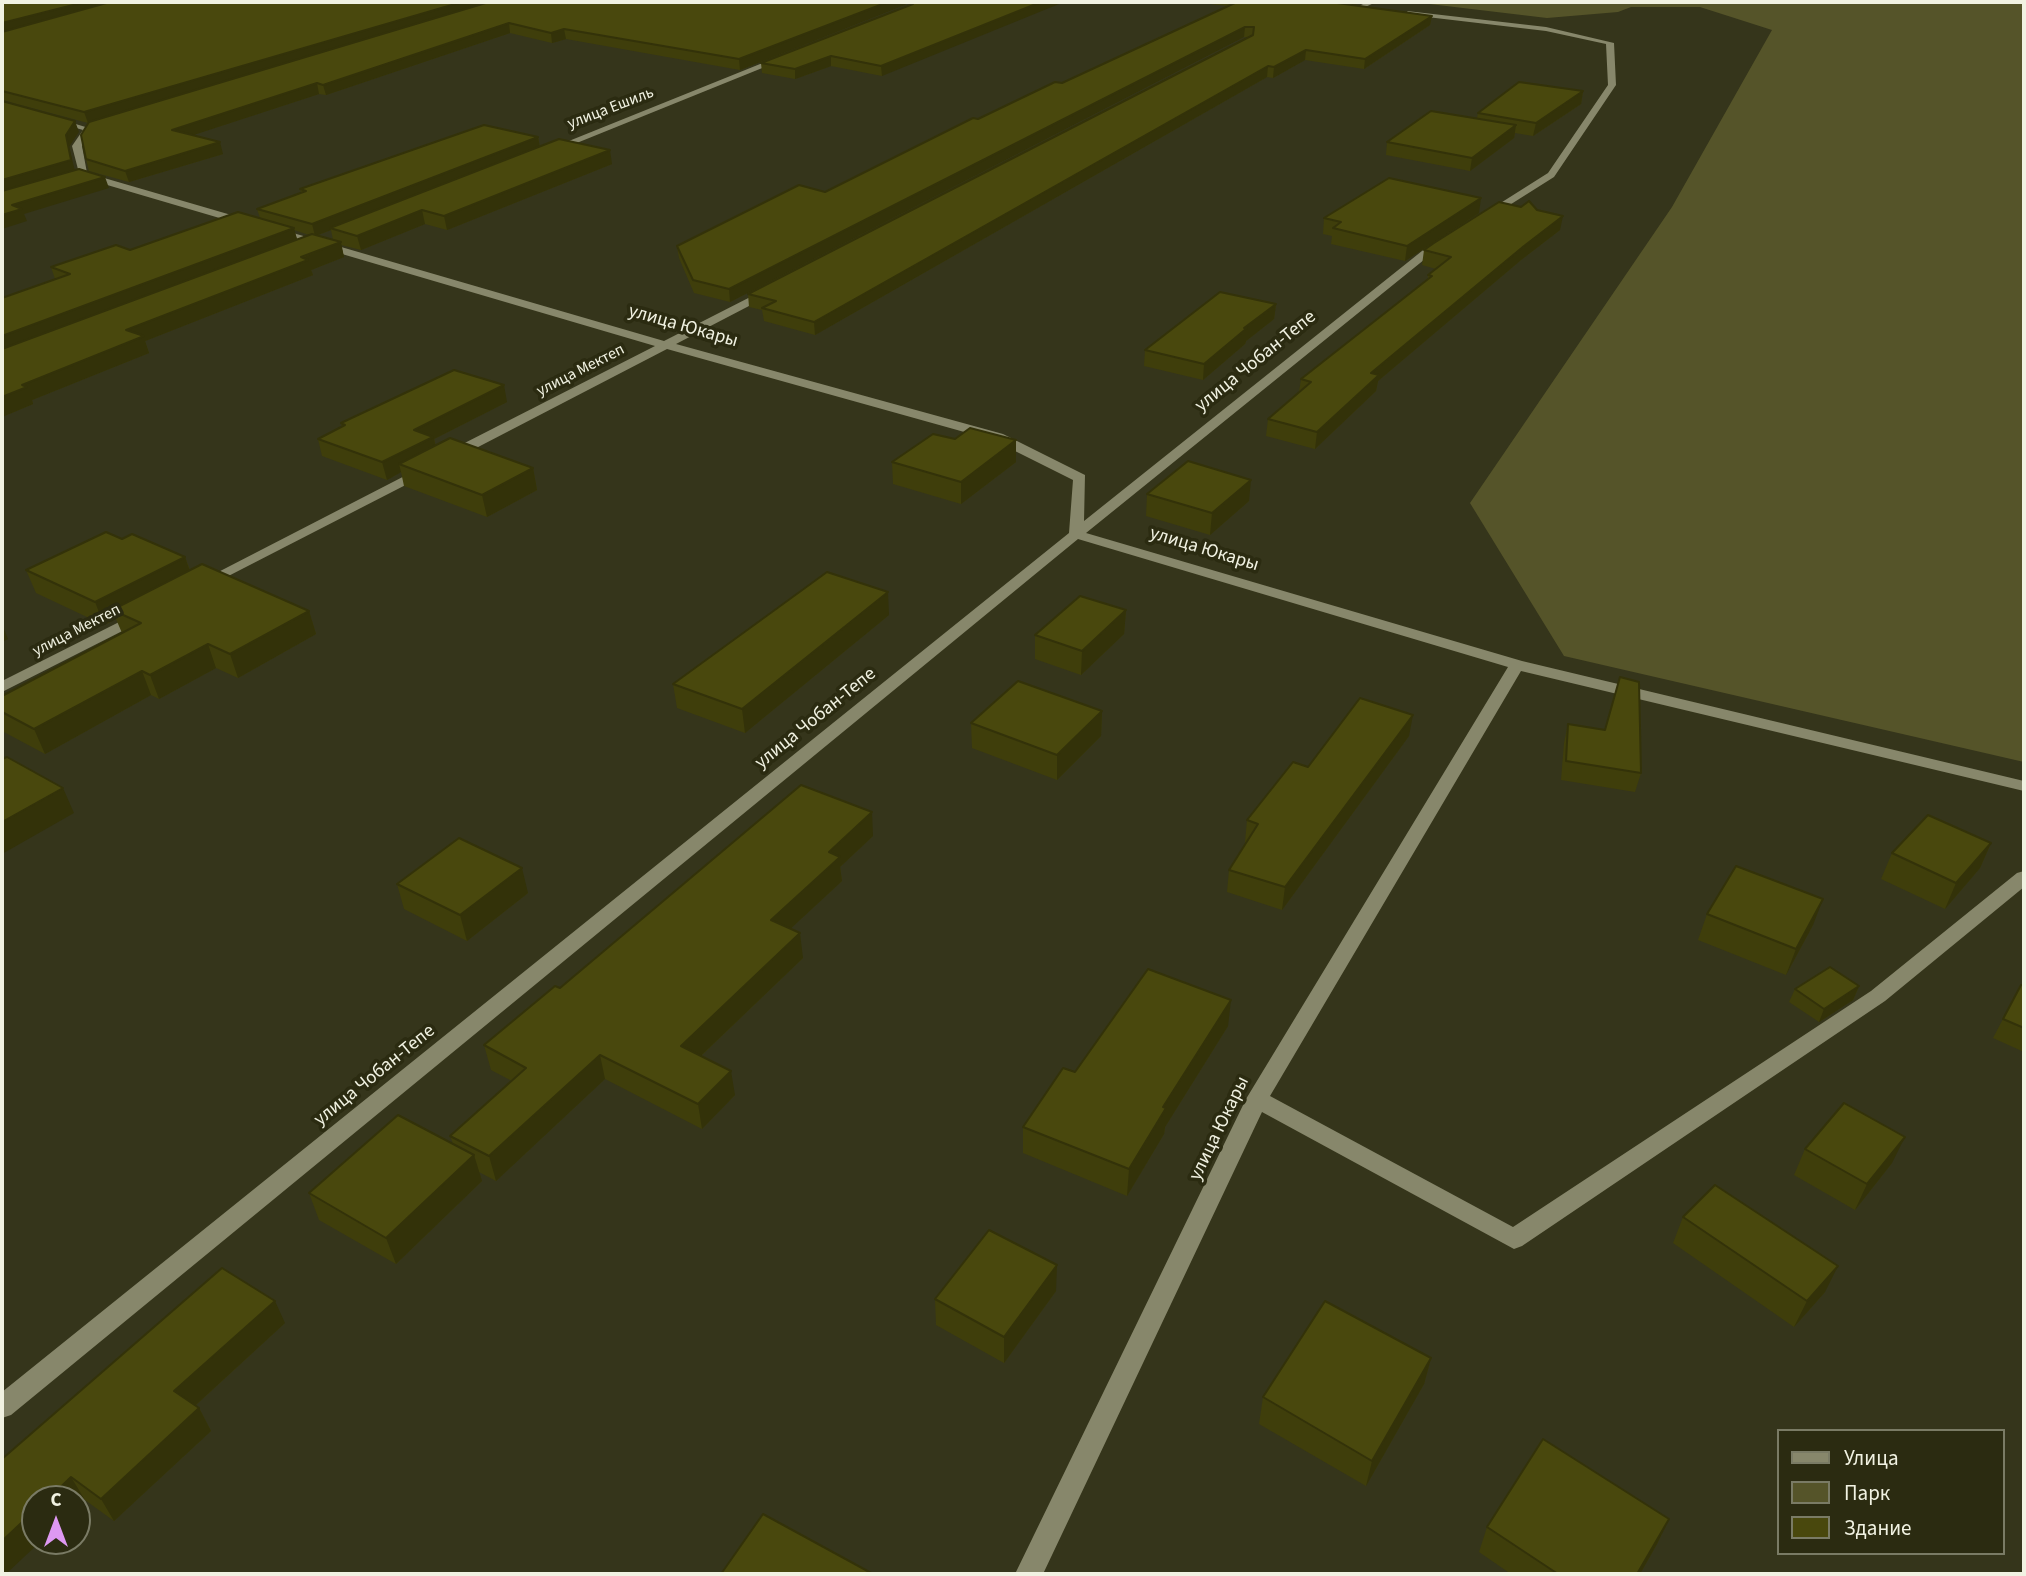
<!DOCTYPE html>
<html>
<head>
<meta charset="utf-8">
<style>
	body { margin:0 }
	#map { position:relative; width:2026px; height:1576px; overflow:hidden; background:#35351b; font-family:"Source Sans 3",sans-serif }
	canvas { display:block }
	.frame { position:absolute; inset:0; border:4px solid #f1f2e2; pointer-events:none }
	.legend { position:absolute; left:1777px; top:1429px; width:228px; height:126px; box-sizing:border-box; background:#2b2b11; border:2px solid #7a7b65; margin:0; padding:9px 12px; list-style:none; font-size:21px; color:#f1f2e2 }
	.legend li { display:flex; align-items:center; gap:14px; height:35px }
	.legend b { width:35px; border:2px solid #7a7b65 }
	.north { position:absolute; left:21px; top:1485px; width:70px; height:70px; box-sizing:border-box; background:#2b2b11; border:2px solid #7a7b65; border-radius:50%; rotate:0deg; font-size:19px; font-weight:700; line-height:28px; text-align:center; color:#f1f2e2 }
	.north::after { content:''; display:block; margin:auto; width:24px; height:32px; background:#de98f2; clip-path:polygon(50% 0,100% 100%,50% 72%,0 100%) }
</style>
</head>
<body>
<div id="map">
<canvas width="2026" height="1576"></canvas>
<div class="frame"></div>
<ul class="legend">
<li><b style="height:9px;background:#87876b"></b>Улица</li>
<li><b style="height:19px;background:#555429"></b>Парк</li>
<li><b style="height:19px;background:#49480d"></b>Здание</li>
</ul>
<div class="north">С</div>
</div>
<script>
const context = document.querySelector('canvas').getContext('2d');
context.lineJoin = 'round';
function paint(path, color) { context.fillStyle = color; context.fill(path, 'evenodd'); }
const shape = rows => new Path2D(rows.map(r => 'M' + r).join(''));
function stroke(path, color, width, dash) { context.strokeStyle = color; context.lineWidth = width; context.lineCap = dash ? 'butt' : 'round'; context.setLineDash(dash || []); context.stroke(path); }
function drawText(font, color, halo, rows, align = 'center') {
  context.font = font + ' "Source Sans 3",sans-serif'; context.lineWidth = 7; context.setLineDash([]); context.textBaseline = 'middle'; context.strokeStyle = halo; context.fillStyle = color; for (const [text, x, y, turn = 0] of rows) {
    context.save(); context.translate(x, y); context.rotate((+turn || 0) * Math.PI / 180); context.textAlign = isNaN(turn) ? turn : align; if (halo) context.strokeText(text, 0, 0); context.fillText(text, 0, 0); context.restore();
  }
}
paint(shape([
	[2024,2,2024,762,1564,656,1470,503,1672,207,1772,30,1700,7,1631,7,1618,12,1547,18,1421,3]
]), '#555429');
paint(shape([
	[1367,2,1376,2,1359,10,1359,6,1367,2],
	[1407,11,1546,27,1614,43,1616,85,1554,177,1489,218,1480,216,1548,173,1608,85,1606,44,1546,31,1410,15,1407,11],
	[780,56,787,58,552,153,544,151,780,56],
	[53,117,92,129,82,146,87,173,664,341,764,290,772,290,772,294,676,344,1003,434,1085,475,1084,521,1422,251,1440,240,1448,240,1448,244,1430,255,1086,533,1522,661,2024,781,2024,791,1521,671,1270,1096,1513,1227,1871,991,2017,873,2024,871,2024,887,1885,1001,1522,1246,1514,1249,1262,1112,1043,1574,1015,1574,1246,1099,1508,667,1078,539,11,1415,2,1418,2,1392,1069,533,1073,480,993,440,667,349,455,459,445,459,445,453,655,346,80,177,72,146,83,130,53,121,53,117],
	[422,467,429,471,427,474,207,587,202,588,195,584,422,467],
	[139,612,147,617,144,620,2,692,2,681,139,612]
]), '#87876b');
paint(shape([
	[2,2,908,2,905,5,740,70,566,39,552,43,510,33,326,95,319,94,193,135,223,154,129,182,89,171,86,159,88,123,2,100],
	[1194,2,1336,2,1432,16,1430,25,1364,69,1305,60,1273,78,1267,77,815,335,764,321,762,310,749,307,748,294,1250,37,1244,37,730,302,694,293,679,258,677,246,825,192,978,119,1062,83,1227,6],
	[913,4,882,76,831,66,795,79,762,73,761,63],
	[1583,91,1581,104,1533,136,1515,133,1514,138,1470,171,1386,155,1387,142,1477,118,1478,113],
	[538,137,540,147,612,164,447,230,425,224,361,250,341,245,344,257,311,270,313,275,145,341,149,353,32,400,33,404,2,417,2,298,55,279,51,267,130,250,260,218,257,209,301,193,300,189],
	[294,230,309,235,297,239],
	[331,230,333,240,318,235],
	[1537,210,1560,230,1521,260,1378,381,1376,391,1315,449,1266,436,1268,419,1299,392,1301,379,1428,279,1428,275,1436,269,1422,265,1424,250],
	[1479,213,1405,261,1331,244,1332,236,1323,234,1324,218],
	[1276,304,1274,319,1246,341,1245,344,1203,380,1144,366,1145,350],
	[507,402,434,439,436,446,533,468,537,490,487,517,404,486,401,472,387,480,322,456,318,439,342,427,341,423],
	[955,439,1016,440,1016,462,961,504,893,484,892,462],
	[1147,494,1249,501,1210,535,1146,516],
	[122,539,185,557,190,570,309,611,316,634,238,678,216,668,159,699,151,695,45,754,2,731,2,696,122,633,116,619,104,625,36,593,26,570],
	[1126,610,1124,634,1081,675,1035,659,1035,635],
	[889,615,745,733,677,708,673,684],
	[1102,711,1101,736,1057,780,972,748,971,723],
	[1568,724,1641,773,1635,792,1561,780,1564,743],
	[1409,736,1282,910,1227,892,1229,870,1246,843,1245,842,1247,820,1308,767],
	[873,836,840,867,842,881,790,929,803,958,701,1056,735,1095,702,1129,605,1079,496,1181,479,1172,482,1181,396,1264,319,1220,309,1193,453,1144,450,1136,512,1081,491,1070,484,1045,560,988],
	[1991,843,1980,868,1945,909,1881,879,1892,853],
	[397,884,528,893,467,941,404,909],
	[1707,914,1813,925,1786,975,1698,940],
	[2021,985,2024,985,2024,1052,1993,1038],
	[1859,986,1853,1000,1819,1022,1789,1002,1795,989],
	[1228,1026,1165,1127,1164,1134,1127,1196,1023,1153,1023,1127,1075,1072],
	[1805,1149,1892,1163,1855,1210,1794,1175],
	[1683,1217,1825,1292,1794,1327,1673,1243],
	[1056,1291,1004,1363,936,1325,935,1299],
	[285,1323,195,1406,199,1408,211,1431,114,1521,85,1500,77,1508,77,1499,6,1574,2,1574,2,1459],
	[1431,1358,1424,1384,1366,1486,1259,1424,1263,1397],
	[1669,1519,1657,1544,1640,1574,1511,1574,1479,1552,1487,1527]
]), '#3f3e0b');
paint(shape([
	[85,2,124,2,2,34,2,23],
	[462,2,495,2,88,123,84,112],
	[888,2,908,2,905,5,740,70,739,59],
	[1041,2,1064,2,882,76,881,66],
	[1432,16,1430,25,1364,69,1365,59],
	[509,23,510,33,326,95,323,85],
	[1245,27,1244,37,730,302,729,289],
	[564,29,566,39,552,43,551,33],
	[1306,50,1305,60,1273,78,1274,67],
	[831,56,831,66,795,79,795,69],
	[1268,66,1267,77,815,335,814,322],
	[317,83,319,94,175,141,172,130],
	[1583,91,1581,104,1533,136,1536,123],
	[75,121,79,132,69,147,75,171,2,193,2,180,66,135],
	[1516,125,1514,138,1470,171,1472,158],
	[538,137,540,148,330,228,331,230,315,236,312,224],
	[220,142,223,154,129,182,125,171],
	[610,150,612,164,447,230,444,216],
	[105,177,109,188,24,214,27,221,2,229,2,215,12,205],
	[1481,198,1479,213,1405,261,1407,246],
	[422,210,425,224,361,250,357,236],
	[1563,216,1560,230,1521,260,1378,381,1376,391,1315,449,1317,432,1371,373,1524,246],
	[294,228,298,243,2,355,2,336],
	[341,242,344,257,311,270,313,275,145,341,149,353,32,400,33,404,2,417,2,397,22,385,126,330],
	[1276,304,1274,319,1246,341,1245,344,1203,380,1204,364,1244,328],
	[504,385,507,402,434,439,437,453,399,464,401,472,387,480,382,462,414,430],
	[1016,440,1016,462,961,504,961,482],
	[533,468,537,490,487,517,482,495],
	[1251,480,1249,501,1210,535,1212,513],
	[185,557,193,580,112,610,116,619,104,625,95,602],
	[888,592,889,615,745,733,742,709],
	[1126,610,1124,634,1081,675,1082,651],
	[309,611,316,634,238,678,230,654],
	[2,624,8,639,2,642],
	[208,644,216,668,159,699,150,675],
	[142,671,151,695,45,754,34,729],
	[1102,711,1101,736,1057,780,1057,755],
	[1413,715,1409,736,1282,910,1285,887],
	[63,788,74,813,2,854,2,822],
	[872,812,873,836,840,867,842,881,774,944,771,920,829,852],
	[1991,843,1980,868,1945,909,1956,883],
	[522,868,528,893,467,941,460,915],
	[1823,899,1813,925,1786,975,1796,949],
	[800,933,803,958,685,1071,681,1046],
	[1859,986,1853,1000,1819,1022,1824,1009],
	[1231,1000,1228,1026,1165,1127,1164,1134,1127,1196,1129,1169,1163,1107],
	[600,1055,605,1079,496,1181,489,1156],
	[731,1071,735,1095,702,1129,698,1104],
	[1905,1137,1892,1163,1855,1210,1867,1184],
	[474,1155,482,1181,396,1264,386,1238],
	[1057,1265,1056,1291,1004,1363,1004,1337],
	[1838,1266,1825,1292,1794,1327,1807,1301],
	[275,1301,285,1323,186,1414,174,1391],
	[1431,1358,1424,1384,1366,1486,1372,1461],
	[199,1408,211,1431,114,1521,101,1499],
	[71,1477,85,1500,77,1508,77,1499,48,1499],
	[35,1510,35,1541,41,1541,6,1574,2,1574,2,1541],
	[1669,1519,1657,1544,1640,1574,1637,1574]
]), '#333209');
const building = shape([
	[2,2,85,2,2,23,2,2],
	[110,2,462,2,84,112,2,91,2,32,110,2],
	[489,2,888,2,739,59,564,29,551,33,509,23,323,85,317,83,172,130,220,142,125,171,86,159,81,135,89,122,489,2],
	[914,2,1041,2,881,66,831,56,795,69,761,63,913,4,914,2],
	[1237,2,1330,2,1432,16,1365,59,1306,50,1274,67,1268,66,814,322,762,308,776,301,748,294,1253,35,1254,27,1245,27,729,289,693,280,677,246,799,185,825,192,973,118,978,119,1055,82,1062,83,1237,2],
	[1519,82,1583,91,1536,123,1478,113,1519,82],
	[2,101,75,121,66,135,71,160,2,180,2,101],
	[1431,111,1516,125,1472,158,1387,142,1431,111],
	[484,125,538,137,312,224,257,209,306,191,300,189,484,125],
	[559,139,610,150,444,216,422,210,357,236,330,228,559,139],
	[79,169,105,177,12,205,22,209,2,215,2,191,79,169],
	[1389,178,1481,198,1407,246,1333,228,1341,222,1324,218,1389,178],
	[1529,201,1537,210,1563,216,1524,246,1371,373,1379,375,1317,432,1268,419,1311,382,1301,379,1432,276,1428,275,1451,257,1424,250,1434,243,1499,202,1521,207,1529,201],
	[238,212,294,228,2,336,2,298,70,274,51,267,116,245,130,250,238,212],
	[312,234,341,242,301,257,308,260,126,330,144,336,22,385,27,387,2,397,2,349,312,234],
	[1220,292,1276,304,1244,328,1247,328,1204,364,1145,350,1220,292],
	[454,370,504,385,414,430,433,437,382,462,318,439,345,425,341,423,454,370],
	[970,428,1016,440,961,482,892,462,933,434,955,439,970,428],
	[450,438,533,468,482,495,399,464,450,438],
	[1188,461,1251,480,1212,513,1147,494,1188,461],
	[106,532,122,539,132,534,185,557,95,602,26,570,106,532],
	[202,564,309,611,230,654,208,644,150,675,142,671,34,729,2,712,2,696,141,623,112,610,202,564],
	[827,572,888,592,742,709,673,684,827,572],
	[1080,596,1126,610,1082,651,1035,635,1080,596],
	[1620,677,1639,682,1641,773,1566,761,1568,724,1605,730,1620,677],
	[1018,681,1102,711,1057,755,971,723,1018,681],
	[1360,698,1413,715,1285,887,1229,870,1258,824,1247,820,1293,762,1308,767,1360,698],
	[7,757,63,788,2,822,2,759,7,757],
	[801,785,872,812,829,852,840,857,771,920,800,933,681,1046,731,1071,698,1104,600,1055,489,1156,450,1136,526,1068,484,1045,555,986,560,988,801,785],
	[1928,815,1991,843,1956,883,1892,853,1928,815],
	[459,838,522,868,460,915,397,884,459,838],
	[1736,866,1823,899,1796,949,1707,914,1736,866],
	[1830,967,1859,986,1824,1009,1795,989,1830,967],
	[1148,969,1231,1000,1163,1107,1166,1108,1129,1169,1023,1127,1063,1068,1075,1072,1148,969],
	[2021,985,2024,985,2024,1028,2003,1019,2021,985],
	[1844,1103,1905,1137,1867,1184,1805,1149,1844,1103],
	[398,1115,474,1155,386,1238,309,1193,398,1115],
	[1715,1185,1838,1266,1807,1301,1683,1217,1715,1185],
	[989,1230,1057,1265,1004,1337,935,1299,989,1230],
	[222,1268,275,1301,174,1391,199,1408,101,1499,71,1477,48,1499,35,1499,35,1510,2,1541,2,1459,222,1268],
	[1325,1301,1431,1358,1372,1461,1263,1397,1325,1301],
	[1543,1439,1669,1519,1637,1574,1558,1574,1487,1527,1543,1439],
	[763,1514,873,1574,721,1574,763,1514]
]);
paint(building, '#49480d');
stroke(building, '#333209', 2);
drawText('16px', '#f1f2e2', '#2b2b11', [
	["улица Ешиль",611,109,-21],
	["улица Мектеп",581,371,-27],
	["улица Мектеп",77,631,-27]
]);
drawText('19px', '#f1f2e2', '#2b2b11', [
	["улица Юкары",683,327,16],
	["улица Чобан-Тепе",1256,362,-39],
	["улица Юкары",1204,550,17],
	["улица Чобан-Тепе",816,719,-39],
	["улица Чобан-Тепе",375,1076,-39],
	["улица Юкары",1220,1129,-64]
]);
</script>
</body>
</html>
